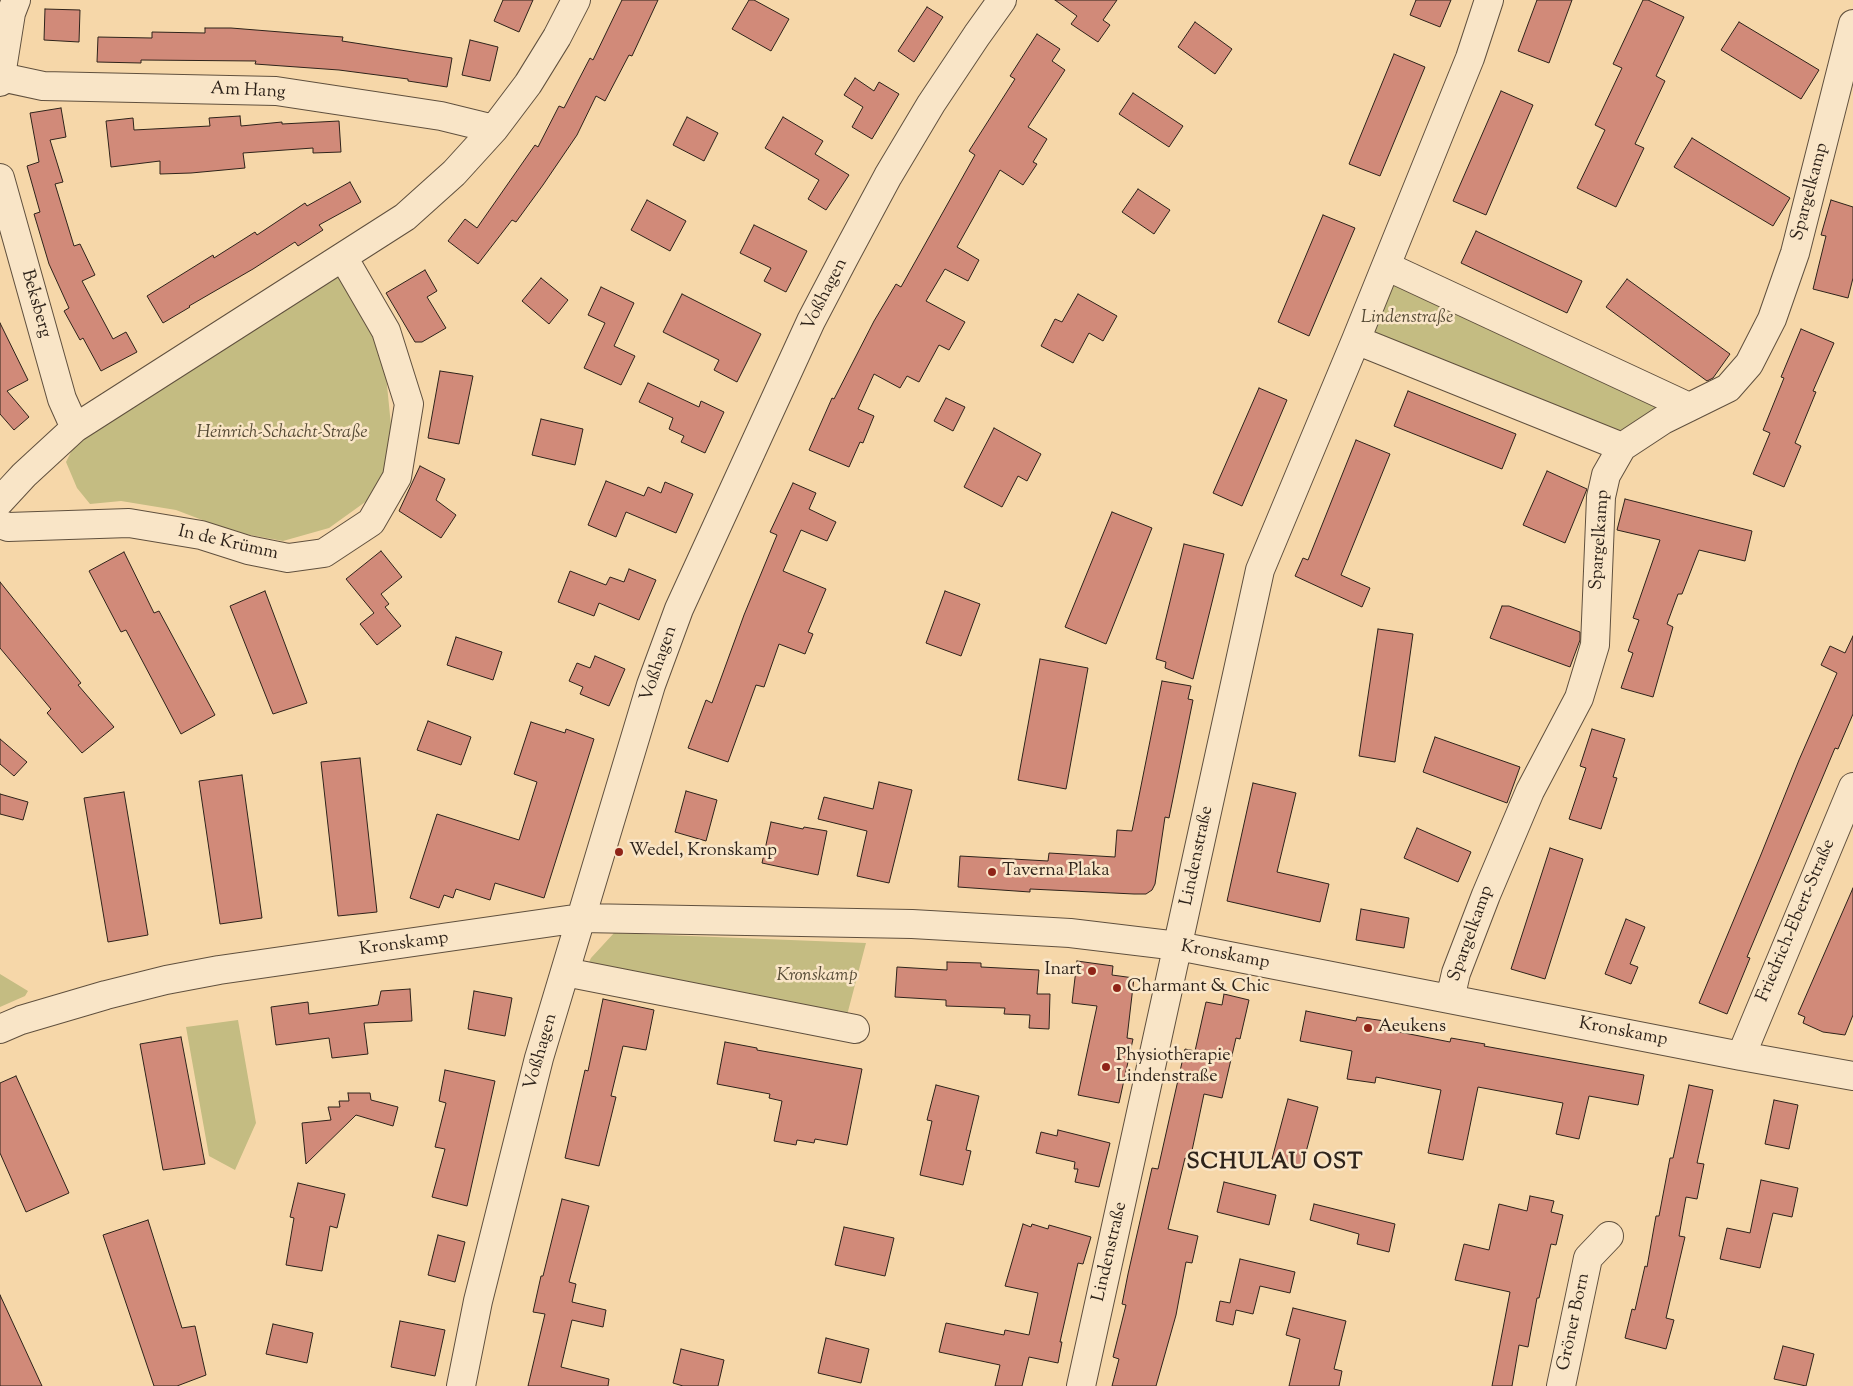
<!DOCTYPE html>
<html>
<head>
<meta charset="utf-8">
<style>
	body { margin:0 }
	canvas { display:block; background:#f6d7a9 }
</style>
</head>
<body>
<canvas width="1853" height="1386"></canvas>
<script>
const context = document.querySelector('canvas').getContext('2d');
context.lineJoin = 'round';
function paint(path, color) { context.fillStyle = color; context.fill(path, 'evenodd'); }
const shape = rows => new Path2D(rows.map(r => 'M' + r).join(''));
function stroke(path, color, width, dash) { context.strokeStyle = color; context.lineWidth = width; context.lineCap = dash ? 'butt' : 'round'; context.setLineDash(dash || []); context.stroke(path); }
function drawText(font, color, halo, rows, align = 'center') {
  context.font = font + ' "Sorts Mill Goudy",serif'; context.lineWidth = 5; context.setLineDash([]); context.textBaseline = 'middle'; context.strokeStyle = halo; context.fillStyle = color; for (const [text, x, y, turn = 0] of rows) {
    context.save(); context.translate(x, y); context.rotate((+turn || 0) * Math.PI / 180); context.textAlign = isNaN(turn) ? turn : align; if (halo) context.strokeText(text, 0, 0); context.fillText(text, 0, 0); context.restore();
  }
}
paint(shape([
	[1386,266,1689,406,1622,447,1356,340],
	[341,274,369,319,386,375,393,446,375,495,329,528,283,541,234,532,176,510,121,501,90,504,77,488,66,462,75,444],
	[614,933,866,943,846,1019,584,972,591,958],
	[0,974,28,991,25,996,0,1007],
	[238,1020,256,1123,235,1170,209,1156,186,1027]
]), '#c4bc82');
const building = shape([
	[503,0,533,0,519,32,494,21,503,0],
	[622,0,658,0,632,56,629,55,605,101,596,96,577,135,543,185,516,222,512,220,478,264,448,241,465,219,477,228,535,145,538,147,559,106,564,108,590,58,593,60,622,0],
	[749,0,754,0,789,19,771,51,732,29,749,0],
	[1055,0,1117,0,1103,20,1110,25,1098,42,1071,24,1077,16,1055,0],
	[1416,0,1451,0,1440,27,1410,15,1416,0],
	[1537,0,1572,0,1549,63,1518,51,1537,0],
	[1643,0,1648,0,1684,17,1656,76,1665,81,1635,144,1644,148,1616,207,1577,188,1605,130,1595,125,1622,68,1613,64,1643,0],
	[927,7,943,17,914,62,898,51,927,7],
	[45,9,80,10,79,42,44,40,45,9],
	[1195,22,1232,49,1215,74,1178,47,1195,22],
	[1739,22,1819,70,1801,99,1721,50,1739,22],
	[205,28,231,28,343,37,342,41,452,58,447,87,408,81,408,79,339,70,255,64,256,61,141,60,141,63,97,62,98,37,152,38,152,32,205,33,205,28],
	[1037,34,1060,49,1052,61,1065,70,1028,127,1047,139,1033,162,1037,164,1023,185,1000,170,957,247,979,260,968,281,945,269,926,301,965,322,949,350,939,345,919,382,907,376,900,388,874,374,858,409,874,416,863,443,860,442,849,467,809,450,832,398,834,399,874,321,896,284,901,287,975,155,969,151,1015,79,1010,76,1037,34],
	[470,40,498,47,490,81,462,75,470,40],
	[1394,54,1425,67,1380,176,1349,164,1394,54],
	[855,78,874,91,879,82,899,94,872,139,852,127,863,107,844,95,855,78],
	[1501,91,1533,105,1486,215,1453,201,1501,91],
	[1133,93,1183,126,1169,147,1119,114,1133,93],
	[61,108,66,137,50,140,63,182,55,184,74,246,80,244,95,275,82,281,113,339,126,332,137,352,101,371,83,338,80,340,64,311,69,308,49,264,34,214,40,212,27,166,39,162,30,113,61,108],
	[240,116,241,126,282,122,282,124,339,121,341,152,313,153,313,148,243,153,245,168,191,173,160,174,160,161,111,167,106,121,133,118,134,130,210,126,209,118,240,116],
	[687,117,718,133,704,161,673,145,687,117],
	[783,117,823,141,815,154,849,175,826,210,808,199,819,180,765,148,783,117],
	[1692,138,1790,198,1773,226,1674,167,1692,138],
	[350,182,361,202,319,225,323,230,298,246,295,242,253,269,189,306,190,307,163,323,147,296,213,255,214,258,255,232,257,235,305,203,307,206,350,182],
	[1138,189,1170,210,1154,234,1122,212,1138,189],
	[647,200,686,221,670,251,631,230,647,200],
	[1831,200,1853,207,1853,278,1848,298,1813,289,1826,236,1821,235,1831,200],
	[1323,215,1355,228,1309,336,1278,322,1323,215],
	[754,225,807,251,786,292,764,281,771,268,740,253,754,225],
	[1476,231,1582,281,1567,313,1461,263,1476,231],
	[425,270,437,291,427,297,446,328,422,342,415,342,386,293,425,270],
	[541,278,568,300,549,324,522,301,541,278],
	[1627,279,1730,354,1713,378,1707,381,1606,307,1627,279],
	[601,287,634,303,614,346,635,356,621,385,584,368,605,323,588,315,601,287],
	[682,294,761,334,737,382,714,370,719,360,663,332,682,294],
	[1078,294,1117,316,1103,341,1089,333,1073,363,1041,346,1055,319,1062,322,1078,294],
	[0,323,28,380,7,391,29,417,14,430,0,414,0,323],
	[1801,329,1834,343,1813,391,1816,392,1795,443,1801,446,1784,487,1753,474,1770,433,1763,430,1784,378,1781,377,1801,329],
	[440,371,473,376,459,444,428,438,440,371],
	[648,383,699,407,701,401,724,412,705,453,681,442,684,436,669,429,673,418,639,402,648,383],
	[1259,388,1287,400,1242,506,1213,493,1259,388],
	[1408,391,1516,434,1502,469,1394,426,1408,391],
	[946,398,965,407,953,431,934,421,946,398],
	[541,419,583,429,575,465,532,455,541,419],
	[994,428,1041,454,1027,481,1018,476,1002,507,964,487,994,428],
	[1356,440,1390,454,1341,575,1370,588,1362,607,1295,576,1303,558,1308,560,1356,440],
	[420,466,445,479,436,500,456,515,441,538,399,511,420,466],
	[1547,471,1587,489,1565,543,1523,525,1547,471],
	[606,481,644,496,648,487,661,493,665,482,693,494,676,533,626,512,616,537,588,525,606,481],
	[793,483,816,493,809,509,836,522,827,541,801,530,783,571,826,589,808,632,813,634,805,654,779,644,764,687,756,685,728,762,688,748,706,700,712,703,744,615,777,535,770,532,793,483],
	[1625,499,1752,531,1745,561,1699,550,1682,594,1678,594,1667,624,1673,627,1653,697,1621,688,1633,653,1628,651,1639,620,1633,618,1660,540,1617,530,1625,499],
	[1112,512,1152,528,1106,644,1065,627,1112,512],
	[1184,544,1224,554,1193,679,1165,668,1166,662,1156,659,1184,544],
	[381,551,402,577,381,594,389,604,385,607,401,626,377,645,360,624,374,613,346,579,381,551],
	[124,552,154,613,159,611,215,715,181,734,126,630,121,632,89,571,124,552],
	[629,569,656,580,639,620,599,603,594,616,558,602,570,571,606,585,610,577,624,582,629,569],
	[0,582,81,683,78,685,114,727,82,753,47,713,51,709,0,648,0,582],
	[265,591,307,703,273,714,230,606,265,591],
	[945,591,980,604,961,656,926,643,945,591],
	[1502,606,1509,606,1580,632,1580,640,1570,667,1490,638,1502,606],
	[1378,629,1413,634,1395,762,1359,756,1378,629],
	[1853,636,1853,714,1838,749,1835,748,1747,957,1750,958,1727,1014,1699,1003,1760,857,1799,760,1837,673,1821,665,1830,646,1845,653,1853,636],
	[456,637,502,652,493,680,447,665,456,637],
	[595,656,625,669,609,706,580,694,583,687,569,681,577,663,590,668,595,656],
	[1040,659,1088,668,1066,789,1018,780,1040,659],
	[1162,681,1191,686,1188,699,1193,700,1169,818,1165,817,1155,884,1152,890,1146,894,1134,894,1030,889,1030,892,958,887,960,856,1048,861,1049,853,1115,857,1117,830,1132,831,1162,681],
	[428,721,471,737,461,765,417,750,428,721],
	[531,722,565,733,566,729,594,739,544,898,495,883,490,900,456,889,453,898,444,895,439,908,410,898,437,814,519,840,537,782,514,774,531,722],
	[1592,729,1625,739,1613,777,1617,778,1601,829,1569,819,1586,768,1580,766,1592,729],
	[1435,737,1520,767,1507,803,1423,772,1435,737],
	[0,739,27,762,14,776,0,764,0,739],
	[360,758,377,912,338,916,321,762,360,758],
	[242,775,262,918,220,924,199,781,242,775],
	[879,782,912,790,889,883,857,876,867,831,818,819,824,797,873,809,879,782],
	[1253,783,1296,793,1277,872,1329,884,1320,922,1227,901,1253,783],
	[686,791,717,800,706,841,675,832,686,791],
	[124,792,148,935,108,942,84,798,124,792],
	[0,794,28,802,23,820,0,814,0,794],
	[771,822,803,829,804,827,827,831,818,875,762,863,771,822],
	[1417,828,1471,852,1458,882,1404,858,1417,828],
	[1550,848,1583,859,1545,979,1511,969,1550,848],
	[1853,888,1853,1015,1845,1035,1823,1032,1803,1023,1805,1017,1798,1014,1853,888],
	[1361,909,1409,918,1404,948,1356,940,1361,909],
	[1626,919,1645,927,1630,964,1638,967,1631,984,1605,974,1626,919],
	[1077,961,1113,966,1112,975,1134,978,1127,1038,1133,1039,1119,1103,1078,1095,1097,1006,1072,1003,1077,961],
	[947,962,981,963,981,967,1039,970,1037,994,1050,994,1049,1029,1029,1028,1030,1015,1004,1014,1005,1008,946,1006,946,1000,895,997,897,967,947,970,947,962],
	[410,989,412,1021,364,1023,368,1054,332,1058,329,1038,276,1045,271,1007,308,1002,309,1014,378,1005,381,991,410,989],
	[474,991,512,998,505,1036,468,1029,474,991],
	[1224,994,1249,1000,1240,1039,1236,1038,1222,1098,1204,1094,1190,1160,1185,1158,1168,1229,1198,1236,1192,1263,1186,1262,1176,1315,1156,1386,1112,1386,1119,1359,1113,1357,1126,1305,1122,1304,1128,1274,1152,1168,1158,1169,1185,1049,1195,1051,1206,1002,1222,1005,1224,994],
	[603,999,654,1010,646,1050,623,1046,611,1096,616,1097,599,1166,565,1158,585,1070,588,1071,603,999],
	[1306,1011,1356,1021,1357,1017,1385,1021,1384,1029,1450,1042,1451,1038,1485,1044,1484,1046,1644,1075,1638,1105,1589,1096,1579,1139,1556,1134,1563,1103,1478,1087,1463,1160,1428,1153,1441,1090,1376,1077,1375,1083,1347,1079,1352,1051,1300,1041,1306,1011],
	[181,1037,205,1164,163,1170,140,1044,181,1037],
	[725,1042,757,1048,757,1050,862,1069,847,1145,815,1139,814,1143,797,1140,796,1145,774,1141,782,1101,769,1098,770,1094,717,1084,725,1042],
	[445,1070,495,1081,467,1206,432,1197,445,1149,435,1147,446,1103,439,1101,445,1070],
	[16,1076,69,1193,26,1212,0,1153,0,1083,16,1076],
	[936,1085,979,1096,966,1150,971,1151,963,1185,920,1175,932,1121,927,1120,936,1085],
	[1689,1085,1713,1090,1697,1163,1704,1164,1697,1199,1686,1197,1679,1236,1685,1237,1666,1318,1674,1320,1666,1349,1625,1338,1632,1309,1635,1310,1645,1266,1647,1267,1656,1216,1659,1216,1670,1158,1673,1158,1689,1085],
	[348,1093,370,1093,371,1100,398,1107,393,1126,356,1115,306,1164,302,1123,331,1120,328,1107,340,1107,339,1101,349,1101,348,1093],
	[1288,1099,1318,1107,1302,1167,1272,1159,1288,1099],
	[1774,1100,1798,1105,1789,1149,1765,1144,1774,1100],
	[1058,1130,1110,1143,1099,1187,1075,1182,1078,1169,1074,1169,1075,1162,1036,1153,1041,1132,1057,1136,1058,1130],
	[1761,1180,1798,1188,1792,1217,1773,1213,1760,1268,1720,1259,1727,1228,1750,1233,1761,1180],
	[1224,1182,1276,1195,1269,1225,1217,1212,1224,1182],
	[298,1183,345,1194,337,1228,330,1226,322,1271,286,1265,294,1218,290,1217,298,1183],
	[1530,1196,1554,1201,1551,1212,1563,1215,1556,1245,1551,1244,1539,1298,1537,1298,1528,1347,1519,1345,1512,1386,1492,1386,1510,1292,1455,1280,1464,1244,1489,1250,1499,1204,1527,1211,1530,1196],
	[562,1199,589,1206,569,1282,576,1284,572,1302,606,1310,603,1327,572,1320,561,1367,609,1379,608,1386,528,1386,545,1314,533,1312,541,1276,543,1276,562,1199],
	[1314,1204,1395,1224,1389,1252,1357,1244,1359,1234,1310,1220,1314,1204],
	[148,1220,182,1328,195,1326,206,1375,177,1386,154,1386,103,1235,148,1220],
	[1023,1224,1031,1227,1032,1224,1048,1229,1049,1225,1091,1237,1083,1264,1078,1263,1060,1342,1062,1342,1058,1363,1029,1357,1022,1386,995,1386,1000,1365,939,1352,946,1323,1004,1335,1005,1330,1029,1335,1038,1293,1005,1286,1023,1224],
	[844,1227,894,1238,885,1276,835,1265,844,1227],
	[438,1235,465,1242,455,1282,428,1275,438,1235],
	[1240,1259,1295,1272,1290,1293,1260,1286,1253,1314,1236,1310,1233,1325,1216,1321,1220,1301,1230,1303,1240,1259],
	[0,1295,42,1386,0,1386,0,1295],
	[1293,1308,1346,1321,1334,1369,1342,1371,1339,1386,1289,1386,1300,1339,1286,1335,1293,1308],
	[400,1321,445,1330,435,1376,391,1367,400,1321],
	[273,1324,313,1333,307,1363,266,1354,273,1324],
	[826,1338,869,1349,861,1383,818,1373,826,1338],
	[1783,1346,1814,1354,1806,1386,1774,1379,1783,1346],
	[681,1349,724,1360,718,1386,683,1386,673,1383,681,1349]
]);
paint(building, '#d18a79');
stroke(building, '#2e231a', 1);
const minor = shape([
	[1,77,43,86,276,91,441,116,494,129],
	[0,82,11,13,16,0],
	[0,178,62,399,75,428],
	[1386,266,1689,407],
	[1356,340,1622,447],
	[0,501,24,475,75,428,405,217,454,173,494,129,528,84,557,37,576,0],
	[0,524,8,527,129,523,201,535,248,550,288,558,324,553,371,522,397,477,409,404,386,331,343,257],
	[565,972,855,1029],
	[1450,999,1456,973,1486,895,1530,791,1579,698,1595,645,1601,497,1606,475,1622,447,1663,420,1728,388,1749,364,1772,319,1795,253,1853,24],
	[0,1029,21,1020,106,995,166,980,219,970,581,918,912,924,1070,933,1178,946,1741,1056,1853,1076],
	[1741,1056,1853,787],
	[461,1386,478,1301,539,1058,651,685,679,609,811,321,844,258,888,176,931,104,977,35,1002,0],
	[1081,1386,1260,570,1356,340,1470,58,1489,0],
	[1561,1386,1588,1258,1609,1236]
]);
stroke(minor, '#60503e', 30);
stroke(minor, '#f9e5c7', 28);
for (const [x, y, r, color] of [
	[619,852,5,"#8f2418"],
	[992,872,5,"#8f2418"],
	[1092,971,5,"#8f2418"],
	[1117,988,5,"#8f2418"],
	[1368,1028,5,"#8f2418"],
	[1106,1067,5,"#8f2418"]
]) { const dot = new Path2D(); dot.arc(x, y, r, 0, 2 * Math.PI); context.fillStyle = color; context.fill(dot); stroke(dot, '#f9e5c7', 2); }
drawText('18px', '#2e231a', '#f9e5c7', [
	["Am Hang",248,92,3],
	["Spargelkamp",1811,192,-75],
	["Voßhagen",826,295,-63],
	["Beksberg",35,304,74],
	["Spargelkamp",1601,540,-86],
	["In de Krümm",228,544,13],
	["Voßhagen",660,664,-71],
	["Lindenstraße",1198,856,-78],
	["Friedrich-Ebert-Straße",1797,921,-67],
	["Spargelkamp",1472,934,-70],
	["Kronskamp",404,945,-8],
	["Kronskamp",1225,956,11],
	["Kronskamp",1623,1033,11],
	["Voßhagen",542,1052,-74],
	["Lindenstraße",1111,1252,-77],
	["Gröner Born",1575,1322,-78]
]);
drawText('italic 18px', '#544934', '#f9e5c7', [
	["Lindenstraße",1407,319],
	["Heinrich-Schacht-Straße",282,434],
	["Kronskamp",817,977]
]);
drawText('18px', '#2e231a', '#f9e5c7', [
	["Wedel, Kronskamp",629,852],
	["Taverna Plaka",1002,872],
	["Inart",1082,971,"right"],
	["Charmant & Chic",1127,988],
	["Aeukens",1378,1028],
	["Physiotherapie",1116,1057],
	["Lindenstraße",1116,1078]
], 'left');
context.letterSpacing = '1px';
drawText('bold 22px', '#2e231a', '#f9e5c7', [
	["SCHULAU OST",1275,1164]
]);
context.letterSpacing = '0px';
</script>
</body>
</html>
